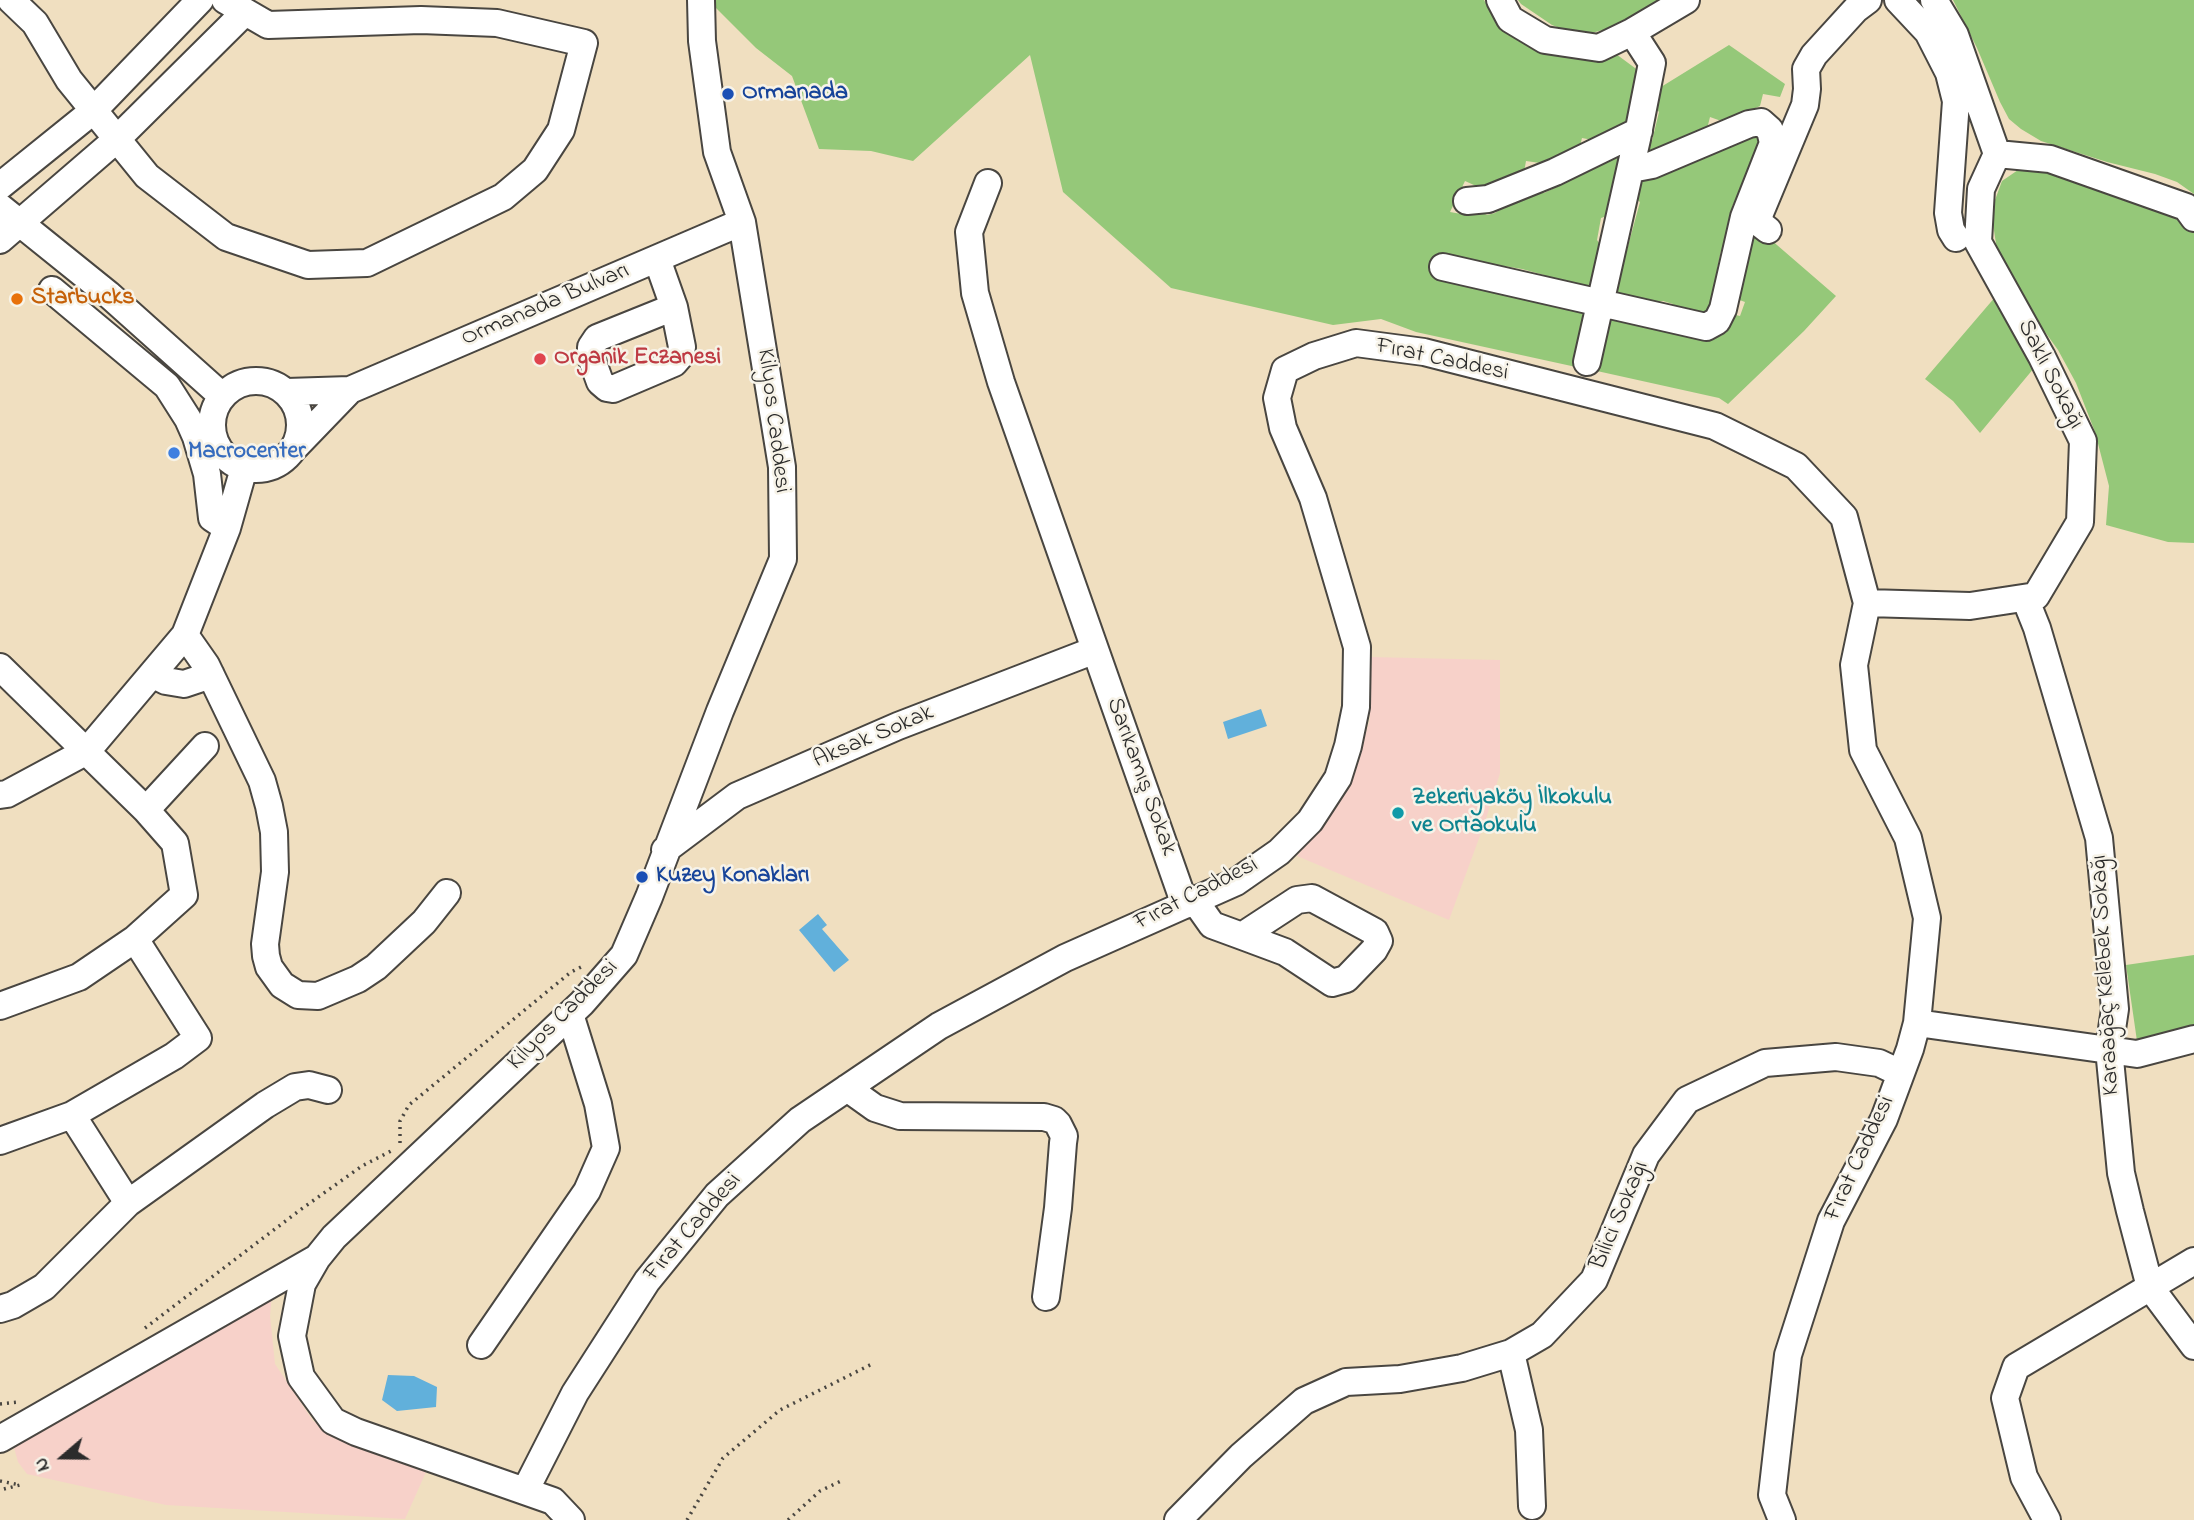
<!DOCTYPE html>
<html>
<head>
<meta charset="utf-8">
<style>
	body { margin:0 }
	#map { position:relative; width:2194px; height:1520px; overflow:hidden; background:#f0dfc0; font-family:"Indie Flower",sans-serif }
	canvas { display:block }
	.north { position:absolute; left:28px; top:1422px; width:70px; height:70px; -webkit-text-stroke:5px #f7f3e8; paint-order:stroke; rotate:250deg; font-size:19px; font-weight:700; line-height:28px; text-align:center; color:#2b2b2b }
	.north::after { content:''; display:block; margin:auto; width:24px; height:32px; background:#2b2b2b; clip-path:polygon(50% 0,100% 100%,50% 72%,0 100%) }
</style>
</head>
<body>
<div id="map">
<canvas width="2194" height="1520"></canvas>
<div class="north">N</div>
</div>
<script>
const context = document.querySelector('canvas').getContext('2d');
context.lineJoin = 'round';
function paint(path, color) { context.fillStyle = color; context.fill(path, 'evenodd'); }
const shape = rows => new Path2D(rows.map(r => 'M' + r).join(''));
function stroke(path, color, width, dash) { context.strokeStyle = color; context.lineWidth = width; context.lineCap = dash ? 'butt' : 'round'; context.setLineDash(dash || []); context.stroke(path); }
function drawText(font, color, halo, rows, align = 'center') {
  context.font = font + ' "Indie Flower",sans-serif'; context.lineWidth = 5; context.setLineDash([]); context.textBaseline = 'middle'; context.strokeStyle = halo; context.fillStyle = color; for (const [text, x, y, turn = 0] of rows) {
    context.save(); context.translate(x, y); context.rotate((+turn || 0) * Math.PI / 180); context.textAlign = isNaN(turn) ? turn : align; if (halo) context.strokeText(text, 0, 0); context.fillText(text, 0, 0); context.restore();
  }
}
paint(shape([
	[1369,657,1500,660,1500,773,1485,822,1449,920,1297,856,1328,816,1356,767,1370,719],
	[272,1295,270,1316,275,1364,313,1421,426,1472,405,1519,166,1505,27,1474,18,1462,13,1444]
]), '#f7d1c9');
paint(shape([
	[714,0,1484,0,1501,29,1545,52,1600,56,1616,54,1639,71,1628,123,1598,141,1582,138,1579,150,1547,164,1526,161,1523,178,1485,190,1465,181,1450,212,1467,215,1479,211,1487,215,1495,213,1502,208,1504,201,1531,189,1544,193,1567,182,1569,175,1613,156,1617,157,1618,161,1607,216,1601,218,1597,240,1602,247,1589,286,1549,280,1544,275,1522,269,1504,266,1500,270,1439,254,1433,274,1585,309,1586,315,1576,367,1416,332,1381,319,1333,325,1171,288,1063,192,1030,55,913,161,871,151,819,149,792,76,756,48,714,6],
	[1518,0,1669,0,1622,25,1580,36,1552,25,1521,4],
	[1953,0,2194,0,2194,194,2177,182,2155,174,2107,162,2041,141,2021,129,2009,119,2000,102,1977,48],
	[1729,45,1785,84,1780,97,1763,94,1760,106,1724,122,1710,117,1707,129,1702,128,1701,132,1652,153,1646,150,1647,144,1652,141,1659,112,1655,107,1661,87],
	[1758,136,1762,140,1745,191,1738,194,1732,207,1735,215,1727,248,1721,251,1717,269,1721,275,1713,309,1705,316,1676,310,1673,304,1663,301,1650,303,1620,296,1616,290,1640,202,1635,198,1639,179,1652,173,1658,177,1738,137],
	[2038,169,2182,213,2194,228,2194,543,2168,542,2106,525,2109,486,2095,432,2076,383,2058,350,2030,311,1997,250,1993,224,1995,200,2002,181,2018,170],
	[1755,226,1836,296,1804,331,1728,404,1719,398,1597,371,1612,314,1705,335,1718,337,1722,335,1731,314,1740,316,1745,302,1734,298,1747,244,1753,238],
	[1996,296,2039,362,1980,433,1953,401,1925,379],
	[2194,955,2194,1030,2137,1041,2126,965]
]), '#95c879');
paint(shape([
	[1261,709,1267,726,1228,739,1223,722],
	[818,914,827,925,822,929,849,960,834,972,799,930],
	[388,1375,414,1376,437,1387,436,1407,397,1411,382,1400]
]), '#61b0db');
const minor = shape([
	[11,0,35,23,69,80,147,176,226,237,308,265,367,263,503,197,535,170,561,130,584,43,497,23,421,20,268,25,225,0],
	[1500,0,1510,19,1545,40,1599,48,1632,32,1686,0],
	[1898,0,1928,32,1949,73,1956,101,1948,213,1951,230,1956,238],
	[1934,0,1955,35,1997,154,2050,159,2186,207,2194,218],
	[988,183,969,232,975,293,1001,382,1185,905],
	[0,186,93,111,200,0],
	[1467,201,1488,199,1555,172,1639,131],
	[0,207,108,294,222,396],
	[1768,230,1759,223,1760,213,1805,105,1807,89,1806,69,1814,55,1856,9,1868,0],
	[0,240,117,139,245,12],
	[657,259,674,307,682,347,680,356,674,363,613,389,607,388,600,382,591,357,591,347,597,338,674,307],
	[1443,267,1706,327,1717,321,1723,309,1744,217,1773,143,1770,130,1761,122,1749,124,1652,165,1631,169],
	[52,290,167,386,188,419,196,437,207,474,212,518,227,528],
	[1587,362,1637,139,1652,63,1632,32],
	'212 425a44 44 0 1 1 88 0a44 44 0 1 1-88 0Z',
	[287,392,350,390,742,222],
	[296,446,350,390],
	[2025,598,2037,628,2099,838,2115,1009,2109,1049,2121,1173,2130,1211,2150,1287,2194,1346],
	[1867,603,1970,606,2036,596,2080,522,2083,441,2042,357,1978,242,1981,189,1997,154],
	[185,635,206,665,262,781,269,806,274,832,275,872,265,944,266,956,269,967,282,985,298,995,318,996,358,979,376,967,424,922,447,893],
	[0,667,146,810,175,843,184,895,135,939,198,1038,174,1056,72,1115,0,1141],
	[152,674,166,681,184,684,211,675],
	[0,795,7,794,87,751,185,635,227,528,244,468],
	[146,810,205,746],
	[665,850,737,796,898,726,1095,650],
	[1195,901,1212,925,1242,936,1285,952,1332,983,1346,979,1374,950,1379,941,1375,932,1312,898,1297,900,1242,936],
	[0,1006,79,977,135,939],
	[1917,1023,2137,1054,2194,1039],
	[847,1088,875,1108,900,1116,1044,1117,1054,1120,1058,1124,1064,1136,1063,1143,1058,1208,1046,1297],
	[72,1115,128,1203],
	[0,1309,13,1305,44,1287,128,1203,265,1105,295,1087,309,1085,328,1090],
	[481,1345,587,1191,606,1148,598,1104,570,1014],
	[1511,1353,1529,1430,1532,1506],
	[0,1439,315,1259],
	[525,1491,575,1393,647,1281,717,1195,800,1120,939,1026,1065,958,1236,882,1279,852,1310,821,1338,778,1348,746,1356,707,1357,647,1313,498,1283,428,1277,398,1285,370,1314,356,1356,343,1424,352,1715,426,1796,466,1844,517,1867,603,1854,665,1863,750,1908,838,1927,918,1917,1023,1910,1049,1884,1119,1831,1221,1788,1355,1772,1495,1782,1520],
	[571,1520,553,1501,356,1432,333,1421,301,1377,292,1336,302,1284,317,1258,334,1237,582,1003,624,955,649,897,720,711,783,559,782,467,742,222,717,152,702,41,701,0],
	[1178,1520,1241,1456,1304,1401,1346,1382,1400,1379,1462,1368,1511,1353,1542,1335,1594,1280,1646,1155,1687,1100,1765,1063,1836,1057,1879,1063,1900,1073],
	[2047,1520,2024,1477,2005,1398,2016,1367,2194,1261]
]);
stroke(minor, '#494641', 30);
stroke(shape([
	[400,1143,400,1121,409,1105,571,972,585,965],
	[145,1328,300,1210,362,1166,391,1151],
	[0,1404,19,1402],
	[0,1481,20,1485,0,1490],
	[687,1520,723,1458,780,1410,872,1364],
	[788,1520,820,1491,841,1481]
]), '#494641', 3.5, [2, 5]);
stroke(minor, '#fff', 26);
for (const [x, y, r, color] of [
	[728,94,7,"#1a4fb4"],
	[17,299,7,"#e8710a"],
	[540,359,7,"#e0444e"],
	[174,453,7,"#3f7fe0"],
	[1398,813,7,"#0f9aa8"],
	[642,877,7,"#1a4fb4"]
]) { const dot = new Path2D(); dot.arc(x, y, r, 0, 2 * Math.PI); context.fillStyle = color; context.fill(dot); stroke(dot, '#f7f3e8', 2.5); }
drawText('bold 24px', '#164399', '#f7f3e8', [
	["Ormanada",742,94],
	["Kuzey Konakları",656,877]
], 'left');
drawText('bold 24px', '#c56008', '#f7f3e8', [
	["Starbucks",31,299]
], 'left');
drawText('24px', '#2b2b2b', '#f7f3e8', [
	["Ormanada Bulvarı",546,306,-23],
	["Fırat Caddesi",1442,361,12],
	["Saklı Sokağı",2049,375,63],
	["Kilyos Caddesi",772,421,83],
	["Aksak Sokak",874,738,-23],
	["Sarıkamış Sokak",1140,777,70],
	["Fırat Caddesi",1197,895,-27],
	["Karaağaç Kelebek Sokağı",2107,975,-93],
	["Kilyos Caddesi",564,1016,-45],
	["Fırat Caddesi",1861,1159,-65],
	["Bilici Sokağı",1621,1216,-67],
	["Fırat Caddesi",694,1228,-49]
]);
drawText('bold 24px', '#be3a42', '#f7f3e8', [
	["Organik Eczanesi",554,359]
], 'left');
drawText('bold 24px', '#366cbe', '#f7f3e8', [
	["Macrocenter",188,453]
], 'left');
drawText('bold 24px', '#0d838f', '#f7f3e8', [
	["Zekeriyaköy İlkokulu",1412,799],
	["ve Ortaokulu",1412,827]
], 'left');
</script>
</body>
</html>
